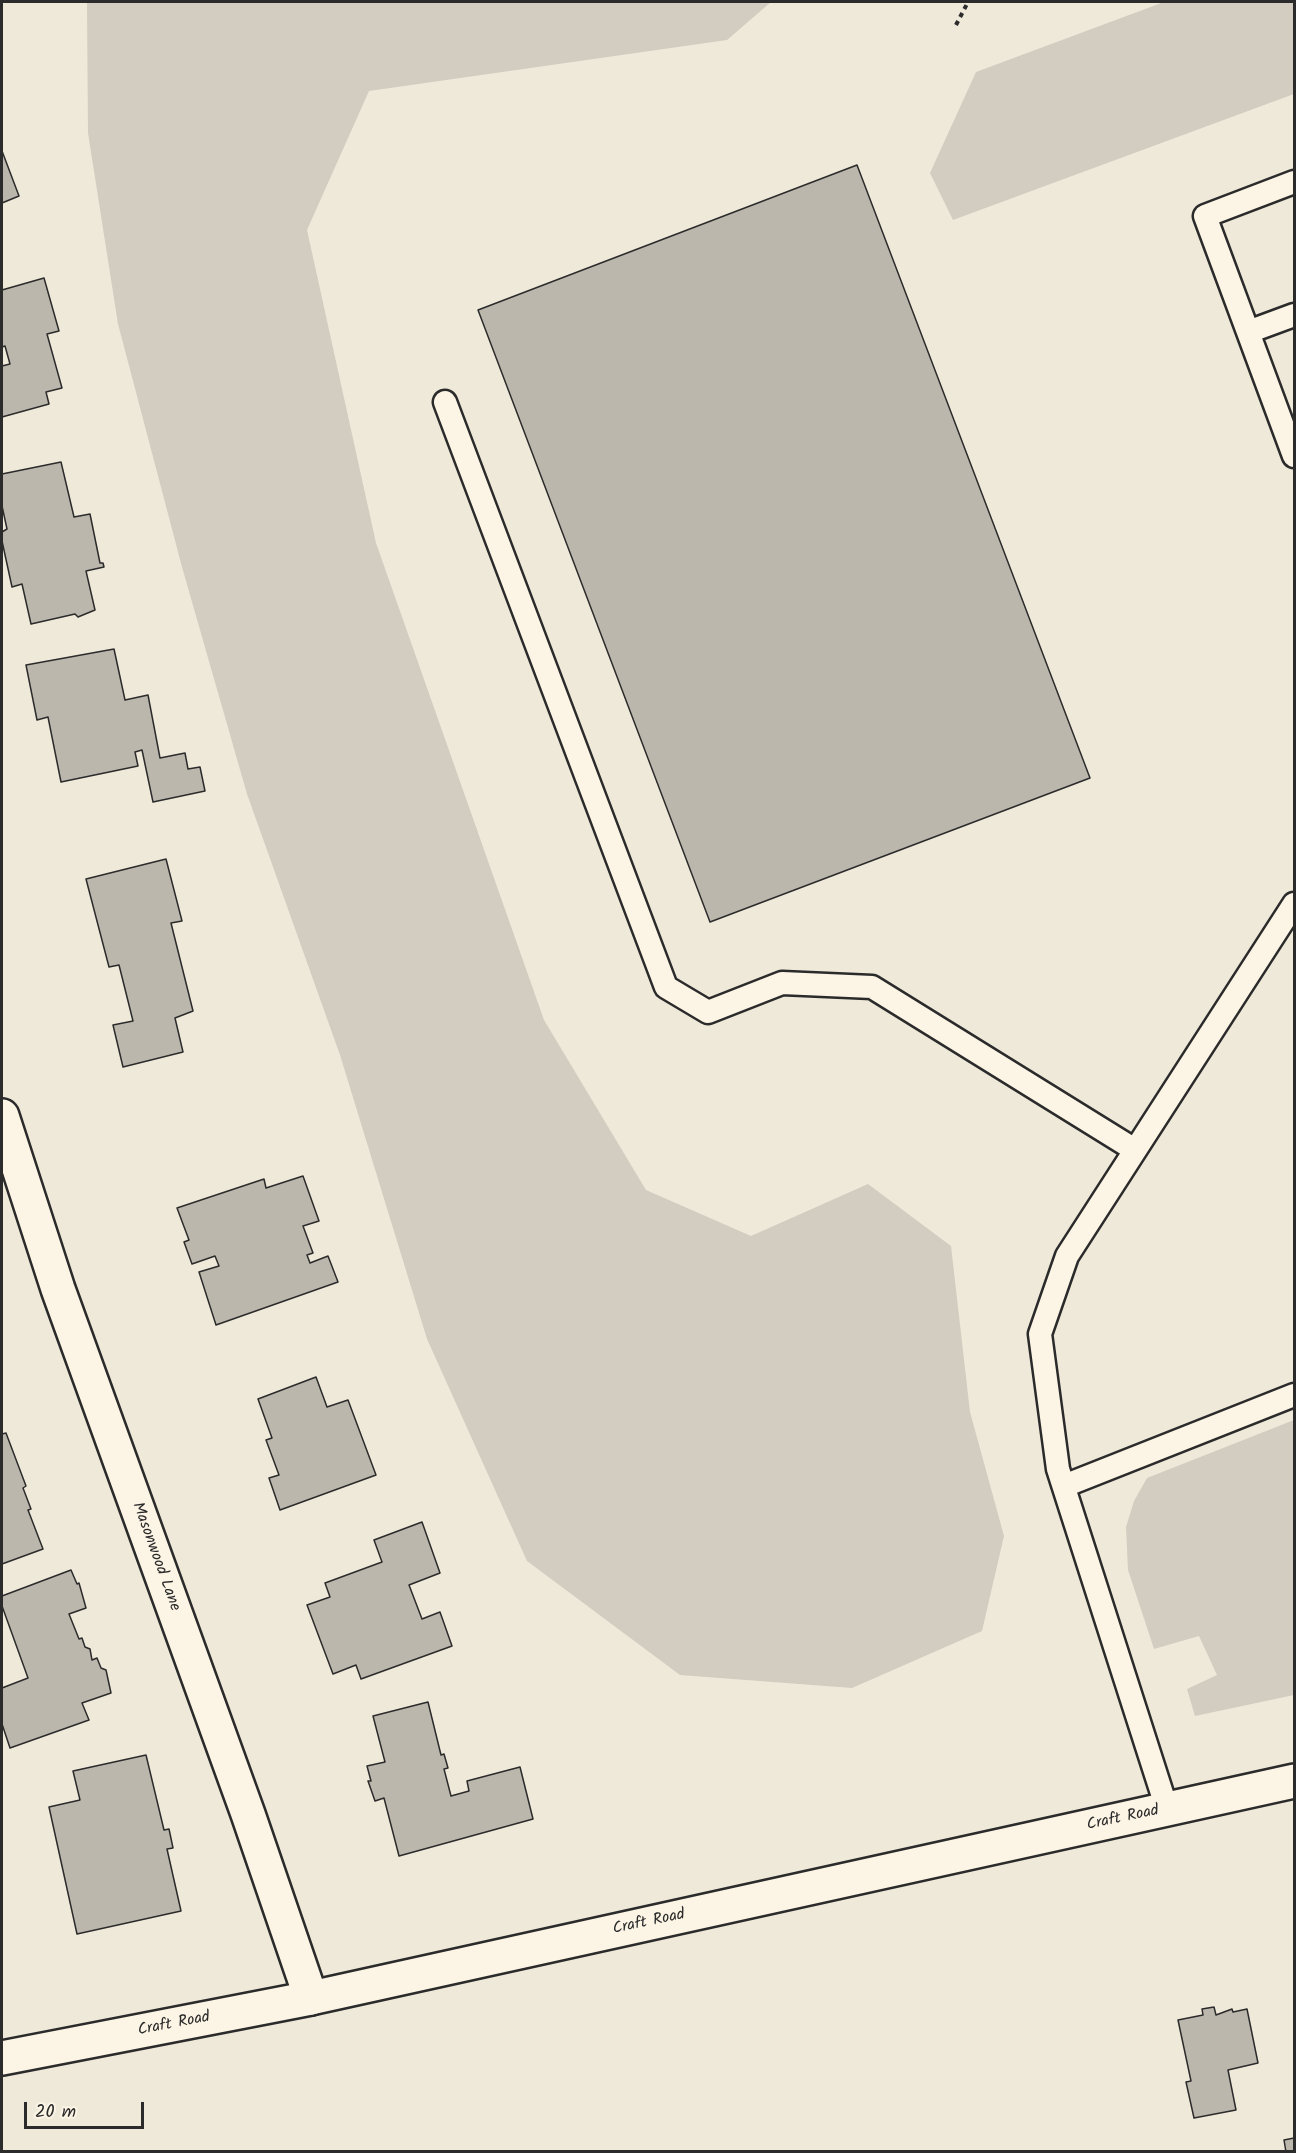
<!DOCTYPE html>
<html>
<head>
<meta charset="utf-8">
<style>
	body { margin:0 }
	#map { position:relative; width:1296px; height:2153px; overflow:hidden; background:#efe9da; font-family:Kalam,sans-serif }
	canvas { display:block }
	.frame { position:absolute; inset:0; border:3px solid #2b2b2b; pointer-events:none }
	.scale { position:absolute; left:24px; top:2102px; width:120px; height:27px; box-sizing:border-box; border:3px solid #2b2b2b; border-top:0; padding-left:8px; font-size:18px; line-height:21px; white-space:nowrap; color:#2b2b2b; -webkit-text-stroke:4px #fcf5e5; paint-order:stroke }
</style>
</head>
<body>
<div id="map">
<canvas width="1296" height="2153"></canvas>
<div class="frame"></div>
<div class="scale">20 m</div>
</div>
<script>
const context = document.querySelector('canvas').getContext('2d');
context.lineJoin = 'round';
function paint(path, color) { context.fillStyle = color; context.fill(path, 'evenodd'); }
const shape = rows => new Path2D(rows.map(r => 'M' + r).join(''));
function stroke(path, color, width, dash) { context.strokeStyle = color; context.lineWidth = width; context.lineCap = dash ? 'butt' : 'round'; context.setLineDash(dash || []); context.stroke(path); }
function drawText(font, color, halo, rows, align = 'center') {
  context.font = font + ' Kalam,sans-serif'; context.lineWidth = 5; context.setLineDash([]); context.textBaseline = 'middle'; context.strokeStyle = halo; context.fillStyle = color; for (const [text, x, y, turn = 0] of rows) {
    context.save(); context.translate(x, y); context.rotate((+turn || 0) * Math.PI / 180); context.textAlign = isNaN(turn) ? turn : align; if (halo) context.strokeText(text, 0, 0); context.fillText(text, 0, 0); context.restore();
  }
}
paint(shape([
	[87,2,771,2,727,40,369,91,307,230,376,543,544,1020,646,1190,751,1236,868,1184,951,1246,970,1412,1004,1536,982,1631,852,1688,680,1675,527,1561,427,1339,340,1055,247,794,182,567,118,324,88,133],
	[1164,2,1294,2,1294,94,953,220,930,173,976,72],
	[1294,1420,1294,1695,1195,1716,1187,1689,1217,1675,1199,1636,1154,1649,1128,1570,1126,1527,1134,1501,1147,1478]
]), '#d2cdc0');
const building = shape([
	[2,151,19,196,2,203,2,151],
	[857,165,1090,778,710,922,478,310,857,165],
	[44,278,59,331,47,334,62,388,46,392,49,404,2,417,2,366,10,364,5,346,2,347,2,290,44,278],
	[61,462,74,517,90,514,100,563,103,563,104,567,86,571,95,610,78,617,75,614,31,624,22,584,12,587,2,541,2,532,7,529,2,506,2,474,61,462],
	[114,649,125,700,148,695,160,758,185,753,188,769,200,767,205,791,153,802,142,750,135,752,138,766,61,782,48,717,37,720,26,665,114,649],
	[166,859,182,921,171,923,193,1011,175,1018,183,1052,123,1067,113,1025,133,1021,119,965,109,967,86,879,166,859],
	[303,1176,319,1221,303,1226,313,1253,307,1255,310,1263,328,1256,338,1282,216,1325,199,1272,219,1266,215,1256,192,1264,184,1242,189,1240,177,1208,264,1179,266,1188,303,1176],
	[316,1377,327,1407,348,1400,376,1475,280,1510,269,1478,279,1475,266,1440,272,1438,258,1399,316,1377],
	[6,1433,26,1486,23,1488,31,1509,28,1510,43,1549,2,1564,2,1434,6,1433],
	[422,1522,440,1573,409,1585,422,1619,440,1612,452,1646,361,1679,356,1665,333,1674,307,1605,330,1597,325,1583,382,1562,374,1540,422,1522],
	[71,1570,77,1584,79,1583,86,1608,69,1614,79,1639,82,1638,85,1647,90,1649,92,1660,97,1658,101,1668,106,1670,111,1693,82,1703,89,1720,10,1748,2,1724,2,1688,28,1678,2,1606,2,1596,71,1570],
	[428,1702,441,1755,444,1754,448,1768,444,1769,451,1796,469,1791,467,1781,520,1767,533,1819,399,1856,384,1798,375,1801,368,1781,371,1781,367,1766,385,1762,373,1716,428,1702],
	[146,1755,164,1830,169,1829,173,1848,167,1849,181,1911,77,1934,49,1807,80,1800,73,1771,146,1755],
	[1214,2007,1216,2015,1232,2009,1233,2012,1247,2009,1258,2063,1228,2070,1236,2110,1194,2118,1186,2082,1191,2081,1178,2020,1203,2015,1202,2009,1214,2007],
	[1294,2138,1294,2152,1286,2152,1284,2140,1294,2138]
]);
paint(building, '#bcb7ac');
stroke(building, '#2b2b2b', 1.5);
const service = shape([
	[1294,182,1205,216,1294,456],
	[1248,332,1294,315],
	[445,402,666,987,708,1012,782,983,872,987,1135,1150],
	[1064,1486,1294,1395],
	[1167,1809,1058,1469,1040,1334,1067,1256,1294,904]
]);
const minor = shape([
	[2,1116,58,1289,248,1814,311,1998]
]);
const tertiary = shape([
	[2,2058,311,1998,1294,1781]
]);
stroke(service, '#2b2b2b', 27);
stroke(minor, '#2b2b2b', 38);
stroke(tertiary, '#2b2b2b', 38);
stroke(shape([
	[956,25,968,2]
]), '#2b2b2b', 4, [4.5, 4.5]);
stroke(service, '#fcf5e5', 22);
stroke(minor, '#fcf5e5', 33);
stroke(tertiary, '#fcf5e5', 33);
drawText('16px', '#2b2b2b', '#fcf5e5', [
	["Masonwood Lane",155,1557,70],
	["Craft Road",1123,1819,-12],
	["Craft Road",649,1923,-12],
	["Craft Road",174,2025,-11]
]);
</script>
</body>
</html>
